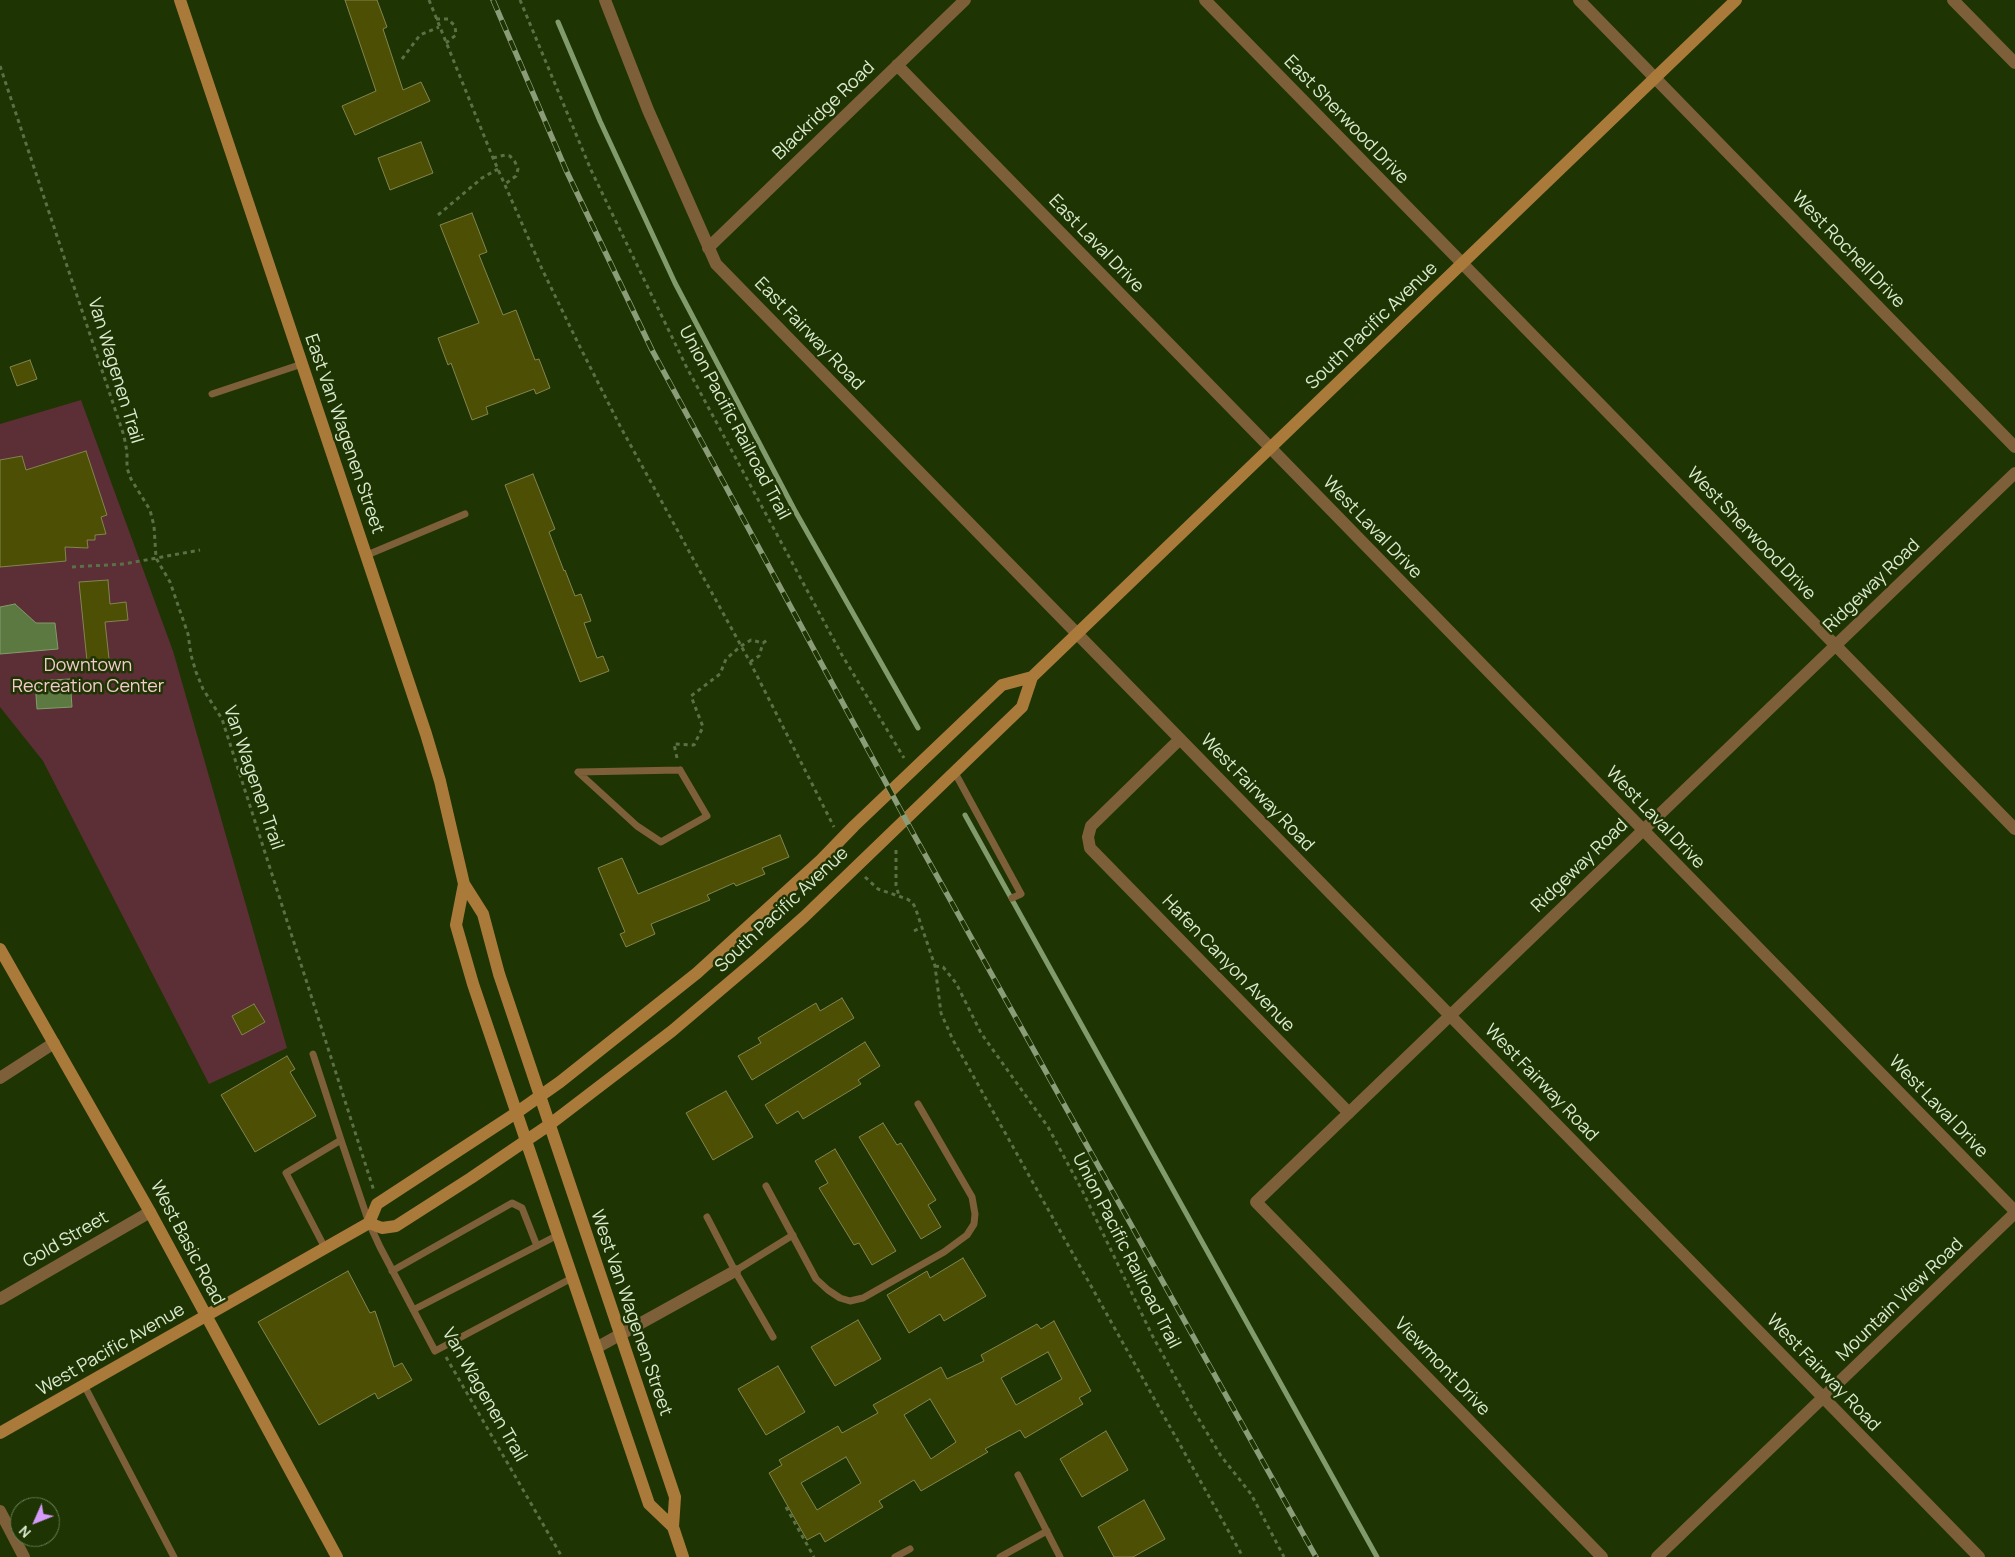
<!DOCTYPE html>
<html>
<head>
<meta charset="utf-8">
<style>
	body { margin:0 }
	#map { position:relative; width:2015px; height:1557px; overflow:hidden; background:#1e3403; font-family:Manrope,sans-serif }
	canvas { display:block }
	.north { position:absolute; left:10px; top:1497px; width:50px; height:50px; box-sizing:border-box; background:#1e3403; border:1px solid #6a7d55; border-radius:50%; rotate:226deg; font-size:14px; font-weight:700; line-height:20px; text-align:center; color:#dbead0 }
	.north::after { content:''; display:block; margin:auto; width:18px; height:22px; background:#d59bfa; clip-path:polygon(50% 0,100% 100%,50% 72%,0 100%) }
</style>
</head>
<body>
<div id="map">
<canvas width="2015" height="1557"></canvas>
<div class="north">N</div>
</div>
<script>
const context = document.querySelector('canvas').getContext('2d');
context.lineJoin = 'round';
function paint(path, color) { context.fillStyle = color; context.fill(path, 'evenodd'); }
const shape = rows => new Path2D(rows.map(r => 'M' + r).join(''));
function stroke(path, color, width, dash) { context.strokeStyle = color; context.lineWidth = width; context.lineCap = dash ? 'butt' : 'round'; context.setLineDash(dash || []); context.stroke(path); }
function drawText(font, color, halo, rows, align = 'center') {
  context.font = font + ' Manrope,sans-serif'; context.lineWidth = 5; context.setLineDash([]); context.textBaseline = 'middle'; context.strokeStyle = halo; context.fillStyle = color; for (const [text, x, y, turn = 0] of rows) {
    context.save(); context.translate(x, y); context.rotate((+turn || 0) * Math.PI / 180); context.textAlign = isNaN(turn) ? turn : align; if (halo) context.strokeText(text, 0, 0); context.fillText(text, 0, 0); context.restore();
  }
}
paint(shape([
	[81,400,173,651,287,1048,209,1084,43,761,0,707,0,424]
]), '#5c2e35');
const water = shape([
	[15,604,36,623,55,623,58,649,0,654,0,607,15,604],
	[70,679,72,707,37,709,35,681,70,679]
]);
paint(water, '#5c7941');
stroke(water, '#829b6c', 1);
stroke(shape([
	[558,22,600,121,675,283,794,509,918,728],
	[965,815,1377,1557]
]), '#829b6c', 5);
const building = shape([
	[345,0,377,0,387,27,383,29,403,90,421,82,430,101,355,135,342,106,376,91,345,0],
	[421,142,433,173,390,190,378,158,421,142],
	[472,213,487,252,479,255,503,315,516,310,535,360,539,359,550,388,536,394,534,389,486,407,488,414,472,420,451,363,448,365,438,338,479,323,440,225,472,213],
	[30,360,37,379,17,386,10,367,30,360],
	[86,451,107,515,101,517,106,534,95,535,95,540,87,540,88,548,65,547,66,561,0,567,0,460,22,456,26,470,86,451],
	[533,474,555,529,549,532,564,571,565,570,575,596,581,594,591,621,584,623,597,658,603,656,609,671,580,682,505,485,533,474],
	[108,580,110,604,126,602,128,620,105,622,110,668,88,671,79,582,108,580],
	[780,835,789,857,762,868,765,874,736,886,734,883,707,895,710,900,651,924,655,934,626,947,620,934,625,932,598,868,622,858,638,894,780,835],
	[842,998,854,1018,752,1080,738,1056,761,1043,758,1038,816,1003,820,1011,842,998],
	[254,1004,265,1022,242,1035,232,1016,254,1004],
	[865,1042,880,1066,858,1080,861,1084,803,1119,798,1111,777,1124,765,1105,865,1042],
	[287,1056,295,1069,290,1072,316,1116,255,1152,221,1095,287,1056],
	[726,1091,753,1137,713,1160,686,1113,726,1091],
	[883,1123,897,1145,901,1143,936,1200,928,1205,941,1227,921,1239,859,1137,883,1123],
	[835,1149,896,1251,872,1265,859,1243,854,1245,819,1188,828,1183,815,1161,835,1149],
	[963,1258,986,1296,944,1321,940,1314,909,1333,887,1295,927,1271,930,1278,963,1258],
	[348,1271,370,1313,375,1311,394,1367,402,1363,412,1380,378,1399,375,1393,319,1425,258,1322,348,1271],
	[858,1320,881,1359,835,1386,811,1347,858,1320],
	[1054,1321,1091,1391,1079,1398,1083,1404,1025,1438,1020,1430,985,1449,988,1452,921,1491,914,1480,879,1501,883,1507,825,1542,820,1533,807,1540,769,1473,782,1465,779,1460,838,1426,842,1433,878,1413,873,1405,941,1367,947,1379,984,1361,981,1355,1037,1324,1041,1329,1054,1321],
	[1048,1352,1062,1379,1016,1405,1001,1378,1048,1352],
	[930,1399,956,1442,931,1459,904,1415,930,1399],
	[846,1457,861,1483,817,1510,801,1483,846,1457],
	[778,1366,805,1412,766,1435,738,1389,778,1366],
	[1106,1431,1128,1470,1082,1497,1060,1459,1106,1431],
	[1144,1500,1165,1539,1133,1557,1114,1557,1098,1527,1144,1500]
]);
paint(building, '#4d4f05');
stroke(building, '#82854e', 1);
stroke(shape([
	[429,0,493,158,542,269,578,343,620,426,750,662,834,827],
	[520,0,591,170,686,366,842,655,904,758],
	[436,19,448,19,455,26,456,35,446,43],
	[402,59,420,35,439,27],
	[0,66,124,436,127,452,127,468,131,479,150,510,154,526,156,558,170,582,188,634,191,655,196,672,203,689,222,719,374,1191],
	[493,158,505,155,510,156,515,162,518,169,516,176,505,184],
	[438,215,482,178,498,169],
	[72,567,124,564,200,550],
	[750,662,759,656,763,643],
	[677,758,674,744,694,745,703,727,691,696,720,674,726,659,741,646,751,640,763,643,769,639],
	[896,850,896,885,899,896],
	[865,877,878,889,907,899,912,902,915,907,935,966,941,1013,953,1040,1243,1557],
	[914,931,922,927],
	[935,966,943,967,956,983,981,1033,1048,1127,1082,1190,1152,1335,1192,1408,1221,1456,1251,1494,1284,1557],
	[446,1357,562,1557],
	[786,1507,814,1557]
]), '#5c7046', 3, [4, 4]);
stroke(shape([
	[212,394,302,364],
	[367,555,465,514],
	[680,770,707,816,661,842,637,826,578,772,680,770],
	[954,771,1021,894,1012,898],
	[313,1054,341,1140,286,1173,325,1248],
	[341,1140,369,1223,380,1247,435,1351,572,1278],
	[766,1186,816,1279,828,1290,840,1298,850,1301,863,1298,944,1252,967,1235,974,1224,975,1214,972,1197,918,1104],
	[707,1217,735,1271,773,1337],
	[392,1271,512,1203,522,1208,537,1246],
	[735,1271,793,1235],
	[413,1310,558,1235],
	[84,1385,174,1557],
	[1018,1475,1060,1557],
	[895,1557,910,1549],
	[1000,1557,1047,1531]
]), '#7d5f39', 7);
stroke(shape([
	[605,0,648,110,716,264,1979,1557],
	[1205,0,2015,829],
	[1579,0,2015,447],
	[1953,0,2015,63],
	[897,65,2015,1211],
	[708,248,965,0],
	[1180,739,1091,826,1088,837,1090,848,1349,1113],
	[0,1078,54,1043],
	[0,1299,150,1212],
	[596,1348,735,1271],
	[0,1511,24,1557],
	[1602,1557,1256,1202,2015,473],
	[1657,1557,2015,1213]
]), '#7d5f39', 12);
stroke(shape([
	[180,0,426,734,440,781,464,884,483,914,499,974,675,1497,673,1527,683,1557],
	[464,884,456,925,473,984,649,1504,673,1527],
	[0,949,150,1212,337,1557],
	[369,1223,382,1228,396,1226,471,1178,549,1125,672,1031,758,958,804,917,1022,707,1032,677],
	[0,1433,369,1223,377,1204,516,1113,560,1082,697,973,821,860,854,826,1002,685,1032,677,1736,0]
]), '#aa7a3a', 12);
const rail = shape([
	[493,0,566,170,652,350,913,833,1316,1557]
]);
stroke(rail, '#8a9c78', 5.5);
stroke(rail, '#1e3403', 4, [11]);
drawText('18px', '#dbead0', '#1e3403', [
	["Blackridge Road",824,111,-44],
	["East Sherwood Drive",1346,120,46],
	["East Laval Drive",1096,244,46],
	["West Rochell Drive",1848,250,46],
	["South Pacific Avenue",1372,326,-44],
	["East Fairway Road",809,334,46],
	["Van Wagenen Trail",115,371,73],
	["Union Pacific Railroad Trail",734,423,62],
	["East Van Wagenen Street",344,434,71],
	["West Laval Drive",1372,528,46],
	["West Sherwood Drive",1751,534,46],
	["Ridgeway Road",1872,586,-44],
	["Van Wagenen Trail",253,778,71],
	["West Fairway Road",1257,793,46],
	["West Laval Drive",1655,818,46],
	["Ridgeway Road",1580,866,-44],
	["South Pacific Avenue",782,910,-43],
	["Hafen Canyon Avenue",1228,964,46],
	["West Fairway Road",1541,1083,46],
	["West Laval Drive",1938,1107,46],
	["Gold Street",66,1240,-30],
	["West Basic Road",187,1243,62],
	["Union Pacific Railroad Trail",1126,1251,63],
	["Mountain View Road",1900,1300,-44],
	["West Van Wagenen Street",631,1313,71],
	["West Pacific Avenue",111,1350,-30],
	["Viewmont Drive",1442,1367,46],
	["West Fairway Road",1823,1373,46],
	["Van Wagenen Trail",484,1395,60]
]);
drawText('18px', '#f4cace', '#1e3403', [
	["Downtown",88,666],
	["Recreation Center",88,687]
]);
</script>
</body>
</html>
